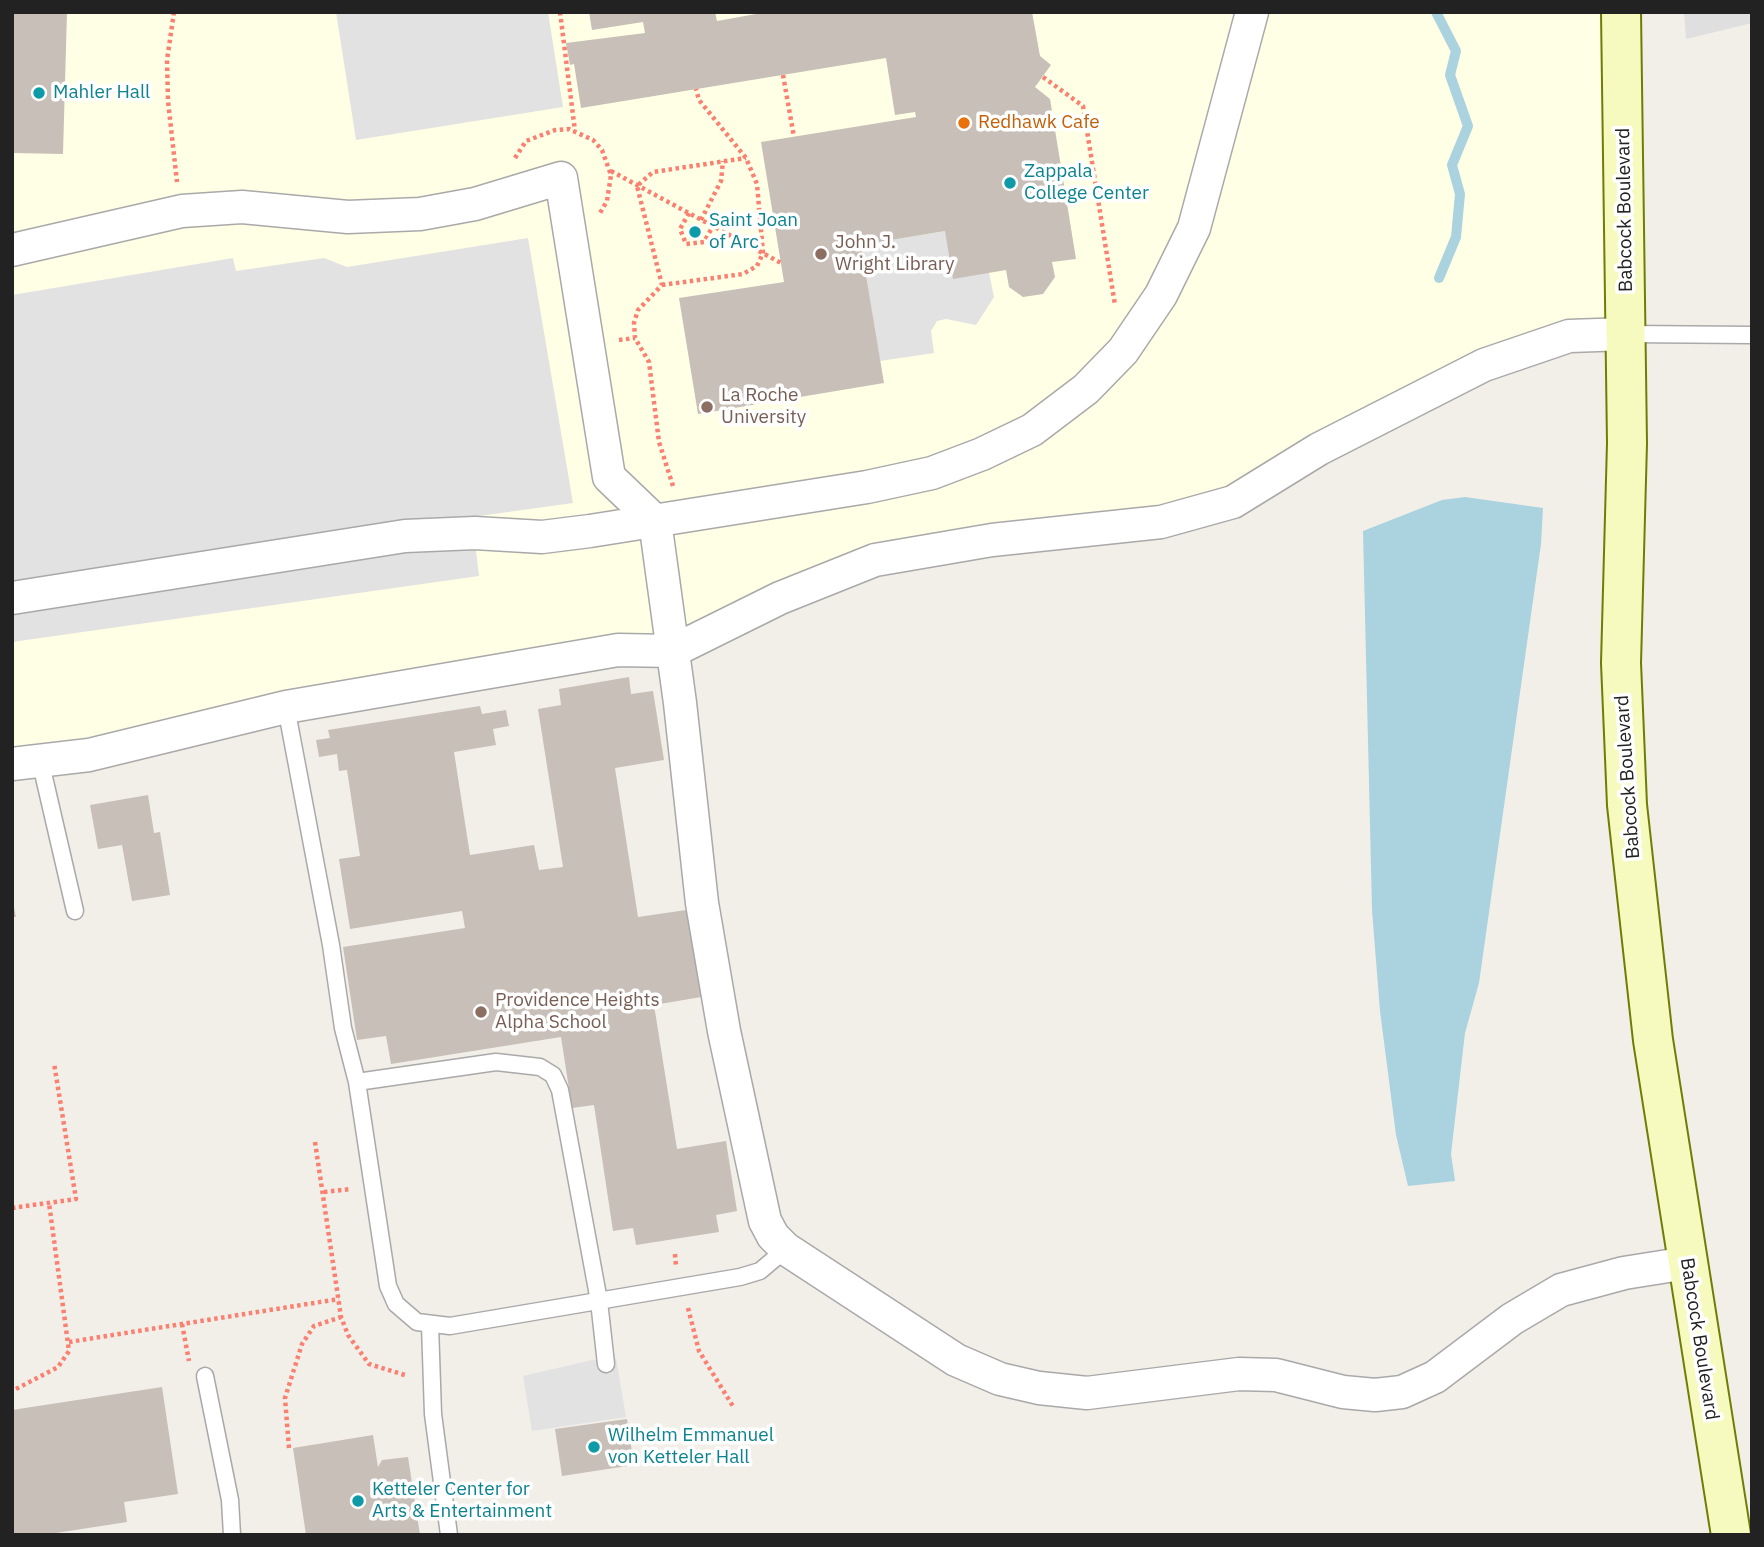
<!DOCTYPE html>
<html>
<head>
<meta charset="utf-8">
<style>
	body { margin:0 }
	#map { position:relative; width:1764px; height:1547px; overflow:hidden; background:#f2efe9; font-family:"IBM Plex Sans",sans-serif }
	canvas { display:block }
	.frame { position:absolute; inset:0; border:14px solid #222; pointer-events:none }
</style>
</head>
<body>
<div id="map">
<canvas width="1764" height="1547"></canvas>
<div class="frame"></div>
</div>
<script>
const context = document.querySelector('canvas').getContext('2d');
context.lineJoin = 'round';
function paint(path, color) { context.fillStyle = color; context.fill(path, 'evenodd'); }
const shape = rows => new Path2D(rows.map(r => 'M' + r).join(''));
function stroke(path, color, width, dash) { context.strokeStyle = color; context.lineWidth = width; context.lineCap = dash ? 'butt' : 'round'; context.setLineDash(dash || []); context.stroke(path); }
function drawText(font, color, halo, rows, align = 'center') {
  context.font = font + ' "IBM Plex Sans",sans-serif'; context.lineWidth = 7; context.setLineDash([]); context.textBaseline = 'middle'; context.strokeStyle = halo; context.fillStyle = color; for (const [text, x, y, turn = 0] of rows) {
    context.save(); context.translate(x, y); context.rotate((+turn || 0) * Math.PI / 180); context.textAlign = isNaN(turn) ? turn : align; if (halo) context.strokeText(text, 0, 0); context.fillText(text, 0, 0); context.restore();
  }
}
paint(shape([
	[1684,12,1752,12,1752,23,1686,39]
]), '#e0dfdf');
paint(shape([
	[12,12,1621,12,1627,334,1569,336,1233,502,875,560,673,651,12,764]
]), '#ffffe5');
paint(shape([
	[336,12,548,12,563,107,356,140],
	[945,231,989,273,994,297,976,325,946,319,937,321,931,331,934,353,880,361,861,245],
	[528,238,573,503,472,517,479,576,12,642,12,295,233,258,236,271,324,258,347,267],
	[616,1358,626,1417,532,1431,523,1376,592,1360]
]), '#e2e2e2');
paint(shape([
	[1465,497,1543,508,1541,544,1479,983,1465,1033,1451,1154,1455,1181,1408,1186,1396,1135,1380,1011,1372,910,1363,531,1442,500]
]), '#aad3df');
stroke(shape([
	[1436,12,1456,51,1450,75,1468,126,1452,165,1460,194,1456,237,1439,278]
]), '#aad3df', 10);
paint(shape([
	[12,12,67,12,63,154,12,153],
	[589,12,715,12,717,21,767,12,1032,12,1040,56,1051,65,1035,87,1050,99,1076,259,1052,262,1055,277,1043,294,1023,297,1009,287,1006,270,953,279,945,231,861,245,884,383,698,414,679,298,784,282,761,142,916,117,915,112,895,115,886,58,581,108,574,64,570,65,566,43,645,33,643,22,592,30],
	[629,677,631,694,653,691,664,760,615,768,638,917,693,909,707,996,654,1005,677,1149,726,1141,737,1211,716,1215,719,1232,636,1245,633,1228,613,1231,594,1105,572,1108,561,1037,391,1064,386,1036,357,1040,343,947,465,928,462,911,350,929,339,859,360,856,347,770,339,771,337,754,319,757,316,740,330,738,328,730,480,706,482,714,506,710,509,726,493,729,496,745,454,752,470,855,534,845,539,870,563,867,538,709,561,705,559,689],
	[148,795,154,833,160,832,170,895,132,901,122,845,98,849,90,805],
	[12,898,16,917,12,917],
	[162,1387,178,1494,124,1502,127,1522,43,1535,12,1535,12,1410],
	[627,1419,634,1465,562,1476,555,1429],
	[373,1435,378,1467,382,1460,408,1457,420,1535,306,1535,293,1448]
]), '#c7bfb8');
const service = shape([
	[1627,334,1752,335],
	[286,707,331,945,343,1028,357,1082,388,1286,396,1304,417,1322,450,1326,740,1277,760,1271,786,1249],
	[40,760,75,911],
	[357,1082,496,1062,540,1067,553,1075,560,1090,599,1301,606,1364],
	[430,1325,433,1414,449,1535],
	[205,1376,230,1500,232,1535]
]);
const minor = shape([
	[12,250,182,211,242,207,348,217,420,214,475,204,561,178,609,477,655,521,680,703,702,903,724,1031,765,1221,773,1236,786,1249,956,1360,1000,1379,1039,1388,1087,1393,1239,1374,1276,1375,1343,1392,1375,1395,1402,1392,1435,1377,1512,1319,1561,1290,1624,1273,1687,1263],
	[12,598,405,536,475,533,542,537,590,531,867,487,932,473,982,454,1032,430,1086,389,1123,351,1161,295,1194,228,1252,12],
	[12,764,89,755,286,707,618,650,673,651,780,598,875,560,992,540,1161,522,1233,502,1319,449,1484,365,1569,336,1627,334]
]);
const secondary = shape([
	[1621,12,1627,443,1621,663,1627,805,1653,1040,1731,1535]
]);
stroke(service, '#a9a9a9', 19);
stroke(minor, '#a9a9a9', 35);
stroke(secondary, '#707d05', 42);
stroke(shape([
	[174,12,167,60,168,101,177,182],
	[560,12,575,131],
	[783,75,794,137],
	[1043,77,1083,106,1115,305],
	[515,158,526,141,555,130,569,129,593,140,602,150,611,175,607,201,600,213],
	[611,171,781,263],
	[689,213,680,229,686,244,704,242,713,226],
	[701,220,721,181,723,161],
	[662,285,743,274,757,266,763,253,757,184,746,158,699,100,696,89],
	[619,340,635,338],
	[673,486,659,442,649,362,635,338,634,323,638,310,662,285,637,186,653,172,746,158],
	[315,1142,341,1317,348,1335,369,1364,408,1376],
	[324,1192,351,1189],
	[12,1208,76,1199,54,1063],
	[675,1254,676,1266],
	[688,1308,699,1351,734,1408],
	[182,1324,189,1361],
	[69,1342,339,1299],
	[16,1389,58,1367,69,1351,49,1203],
	[289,1448,285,1398,302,1344,314,1326,341,1317]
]), '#fa8072', 4.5, [3.5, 3.5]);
stroke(service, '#fff', 16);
stroke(minor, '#fff', 32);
stroke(secondary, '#f7fabf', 38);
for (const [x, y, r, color] of [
	[39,93,7,"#0f9aa8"],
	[964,123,7,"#e8710a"],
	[1010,183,7,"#0f9aa8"],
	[695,232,7,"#0f9aa8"],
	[821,254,7,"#8d6e63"],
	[707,407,7,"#8d6e63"],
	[481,1012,7,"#8d6e63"],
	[594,1447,7,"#0f9aa8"],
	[358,1501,7,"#0f9aa8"]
]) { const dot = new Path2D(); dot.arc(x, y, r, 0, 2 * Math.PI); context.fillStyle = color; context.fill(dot); stroke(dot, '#fff', 2.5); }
drawText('19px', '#0d838f', '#fff', [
	["Mahler Hall",53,93],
	["Zappala",1024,172],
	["College Center",1024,194],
	["Saint Joan",709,221],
	["of Arc",709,243],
	["Wilhelm Emmanuel",608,1436],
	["von Ketteler Hall",608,1458],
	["Ketteler Center for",372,1490],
	["Arts & Entertainment",372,1512]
], 'left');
drawText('19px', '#c56008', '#fff', [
	["Redhawk Cafe",978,123]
], 'left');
drawText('19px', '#222', '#fff', [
	["Babcock Boulevard",1625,210,-91],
	["Babcock Boulevard",1628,777,-94],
	["Babcock Boulevard",1699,1339,81]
]);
drawText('19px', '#785e54', '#fff', [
	["John J.",835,243],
	["Wright Library",835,265],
	["La Roche",721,396],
	["University",721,418],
	["Providence Heights",495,1001],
	["Alpha School",495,1023]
], 'left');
</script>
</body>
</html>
